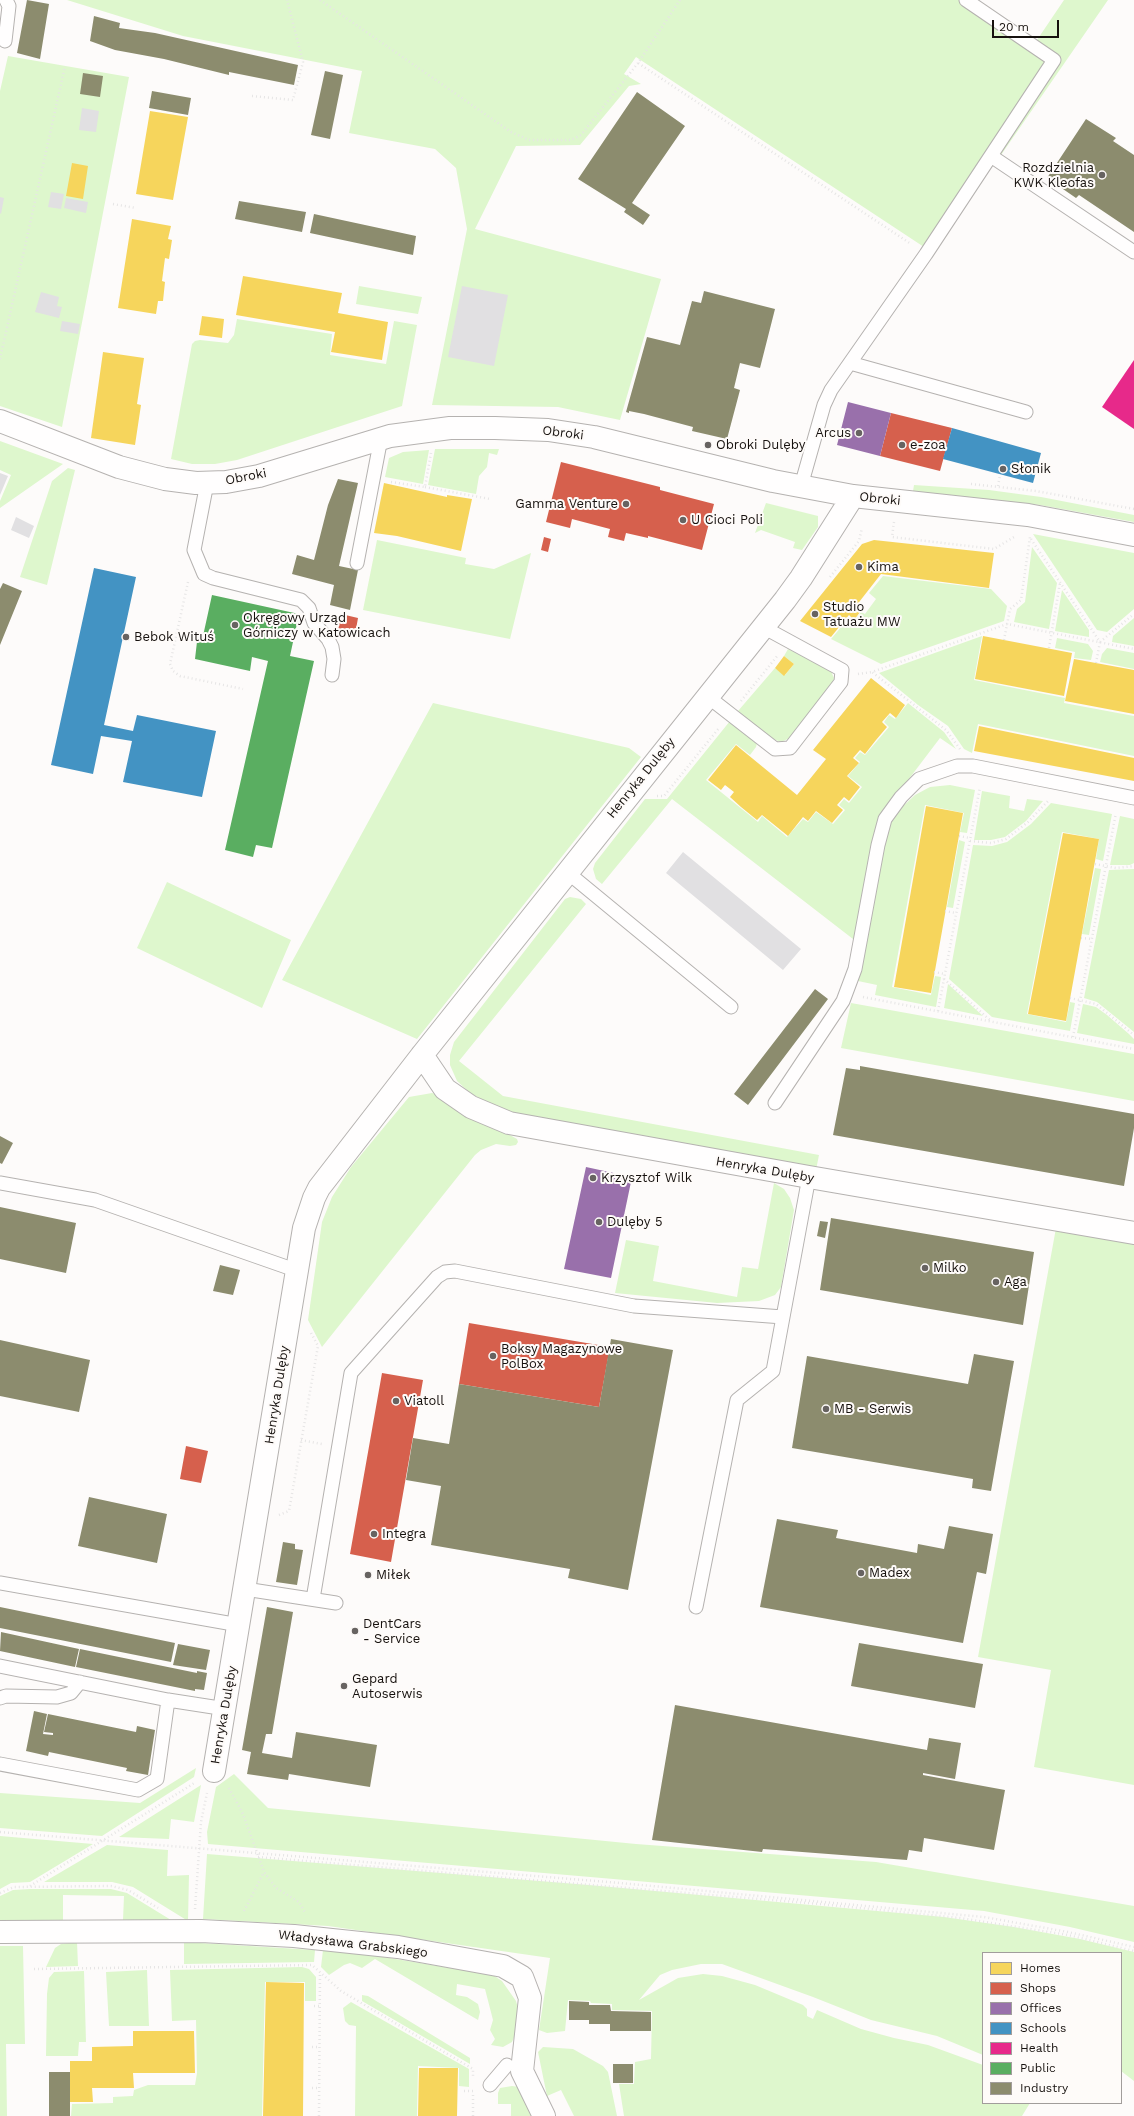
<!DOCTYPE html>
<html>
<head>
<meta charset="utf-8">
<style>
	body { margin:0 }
	#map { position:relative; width:1134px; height:2116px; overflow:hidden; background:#fdfbfa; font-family:"Work Sans",sans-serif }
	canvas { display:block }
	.legend { position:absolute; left:982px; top:1952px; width:140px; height:152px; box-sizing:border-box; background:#fefbf9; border:1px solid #a19d9b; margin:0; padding:5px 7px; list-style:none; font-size:12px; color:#16110e }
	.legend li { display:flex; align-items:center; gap:8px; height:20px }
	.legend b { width:20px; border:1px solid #a19d9b }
	.scale { position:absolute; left:992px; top:20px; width:67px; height:18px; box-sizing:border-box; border:2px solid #16110e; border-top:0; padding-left:5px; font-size:12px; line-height:14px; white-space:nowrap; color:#16110e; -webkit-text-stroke:3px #fefbf9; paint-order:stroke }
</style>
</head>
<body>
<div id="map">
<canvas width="1134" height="2116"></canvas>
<ul class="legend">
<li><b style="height:11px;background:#f6d55c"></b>Homes</li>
<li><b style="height:11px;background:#d6604d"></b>Shops</li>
<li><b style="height:11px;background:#9970ab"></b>Offices</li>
<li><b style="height:11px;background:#4393c3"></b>Schools</li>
<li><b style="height:11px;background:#e7298a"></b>Health</li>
<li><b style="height:11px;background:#5aae61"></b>Public</li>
<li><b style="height:11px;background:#8c8c6e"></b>Industry</li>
</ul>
<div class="scale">20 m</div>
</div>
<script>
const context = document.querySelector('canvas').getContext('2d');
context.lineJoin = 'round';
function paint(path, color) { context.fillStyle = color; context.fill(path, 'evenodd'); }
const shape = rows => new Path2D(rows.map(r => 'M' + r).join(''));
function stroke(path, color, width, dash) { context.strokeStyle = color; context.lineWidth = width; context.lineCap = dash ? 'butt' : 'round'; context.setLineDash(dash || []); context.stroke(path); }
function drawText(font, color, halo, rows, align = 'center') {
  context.font = font + ' "Work Sans",sans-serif'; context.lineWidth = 4; context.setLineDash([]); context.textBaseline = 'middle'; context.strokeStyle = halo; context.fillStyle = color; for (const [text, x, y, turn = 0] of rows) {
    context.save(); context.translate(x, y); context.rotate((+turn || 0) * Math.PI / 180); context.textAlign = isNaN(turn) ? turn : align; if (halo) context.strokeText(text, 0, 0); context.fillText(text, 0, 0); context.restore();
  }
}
paint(shape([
	[67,0,978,0,1037,40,1064,0,1108,0,1001,155,992,148,924,247,636,57,624,74,641,84,629,86,580,145,516,146,475,229,661,279,620,420,558,407,432,405,467,229,456,168,435,149,349,133,362,71,183,36],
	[8,56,129,77,62,427,0,406,0,91],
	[359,286,422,297,418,314,356,304],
	[237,319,332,334,330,355,386,364,394,321,417,325,402,406,237,460,215,464,192,464,171,459,192,344,195,341,200,340,228,343,234,335],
	[0,441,63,464,0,508,0,501,11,475,0,470],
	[435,449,499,449,497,455,489,453,487,467,479,476,476,494,428,485],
	[429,450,423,484,385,477,389,458,403,452],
	[68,468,75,470,47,585,20,577,52,481],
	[914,485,989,490,1041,497,1134,515,1134,522,1040,505,913,491],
	[766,503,818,516,818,527,802,550,793,548,795,542,761,530,755,533],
	[1033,534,1134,553,1134,609,1107,632,1097,630],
	[377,540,466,558,465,564,494,569,531,553,510,639,363,610],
	[1032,547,1057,583,1049,629,1014,622,1017,609,1025,602],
	[883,576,991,589,1007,606,1004,621,881,664,831,639,847,620,852,624,861,612,865,614,876,599,869,593],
	[1062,590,1089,630,1089,637,1055,631],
	[1134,618,1134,646,1112,642,1113,636],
	[982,636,974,680,1065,698,1064,703,1134,716,1134,756,978,724,972,753,964,749,948,726,918,705,879,673],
	[1057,638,1088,644,1093,651,1091,660,1074,658,1075,652,1055,648],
	[1107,648,1134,653,1134,669,1100,662,1102,654],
	[788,649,830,669,834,678,833,683,790,738,781,742,773,739,738,711,775,668,785,675,794,664,784,656],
	[433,703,629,748,641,757,417,1039,282,980],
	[908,703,944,732,956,749,940,738,899,792,857,937,853,939,672,799,602,884,596,879,593,869,595,863,645,799,667,799,730,721,757,743,756,747,750,755,736,744,706,780,758,822,762,816,787,837,803,819,808,822,816,812,833,824,845,810,839,805,844,799,849,803,862,787,848,776,860,762,855,758,860,752,865,755,889,727,884,722,889,715,895,719],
	[950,785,975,790,967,833,960,832,964,813,925,805,892,987,931,995,935,976,941,977,936,1007,875,995,877,985,858,981,884,845,890,823,899,810,915,795,930,787],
	[982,791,1010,796,1009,808,1024,811,1027,799,1043,801,1026,821,1005,837,991,840,974,840],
	[1051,803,1112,814,1103,861,1096,859,1099,839,1062,832,1027,1014,1066,1022,1070,1002,1075,1003,1070,1031,992,1017,949,979,973,845,992,846,1007,842,1031,824],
	[1120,816,1134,819,1134,863,1130,865,1110,865],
	[959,840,965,842,953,908,947,907],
	[1095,868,1101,869,1089,935,1082,934],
	[1134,869,1134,1032,1097,1002,1084,998,1109,870],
	[167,882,291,940,262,1008,137,948],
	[570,897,581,899,586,904,459,1061,503,1096,819,1155,816,1170,521,1115,496,1107,470,1093,457,1081,450,1065,450,1055,454,1042,565,899],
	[948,984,983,1016,944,1008],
	[851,1003,1134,1054,1134,1101,841,1048],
	[1083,1004,1096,1007,1107,1015,1129,1034,1134,1039,1134,1044,1077,1033],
	[432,1093,438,1095,517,1139,518,1142,516,1145,510,1146,496,1144,481,1150,475,1155,322,1347,308,1320,322,1222,332,1197,351,1167,409,1097],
	[774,1183,784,1189,790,1198,794,1210,781,1287,775,1295,759,1301,717,1303,615,1293,626,1240,659,1246,653,1281,737,1297,742,1267,758,1269],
	[1056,1228,1134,1241,1134,1785,1034,1767,1051,1670,978,1657],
	[196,1768,194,1777,102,1836,0,1828,0,1793,140,1803],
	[234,1774,268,1808,636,1844,876,1862,1134,1906,1134,1942,1070,1927,984,1911,208,1844,207,1832,216,1787],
	[201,1785,194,1822,171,1819,169,1839,119,1837],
	[0,1836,93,1844,30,1882,11,1883,0,1889],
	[107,1845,168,1850,167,1876,189,1875,188,1921,133,1887,112,1882,44,1882],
	[207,1854,589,1885,944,1917,1014,1927,1080,1939,1134,1952,1134,2081,1121,2071,1121,1953,983,1953,983,2055,937,2036,871,2020,813,1997,722,1964,701,1964,672,1970,660,1975,639,2000,678,1978,703,1974,722,1976,755,1985,803,2005,807,2009,807,2016,813,2019,817,2010,861,2029,894,2038,928,2045,983,2065,983,2103,1030,2103,1022,2116,624,2116,619,2084,634,2084,635,2062,651,2059,652,2011,612,2010,612,2004,591,2003,590,2001,568,2000,565,2031,547,2033,539,2030,550,1958,328,1926,203,1919],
	[30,1889,111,1889,127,1893,171,1920,123,1920,124,1896,63,1895,63,1920,0,1920,0,1896,13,1890],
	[77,1942,78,1966,46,1967,55,1948,61,1944],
	[184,1942,315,1950,314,1962,184,1964],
	[0,1946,23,1946,25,2044,6,2044,7,2116,0,2116],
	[323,1950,359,1953,493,1975,502,1981,516,2001,518,2008,516,2033,512,2042,503,2047,491,2045,495,2039,490,2030,493,2020,485,1989,457,1984,456,1995,467,1997,478,2004,480,2012,478,2020,375,1959,362,1968,350,1963,344,1965,329,1975,321,1967],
	[302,1967,309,1969,316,1977,316,2001,305,2001,305,1982,265,1982,262,2116,71,2116,72,2104,113,2103,113,2097,133,2096,134,2090,148,2085,195,2085,197,2073,196,2020,172,2021,170,1970],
	[147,1970,149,2026,109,2026,106,1972],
	[84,1971,86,2042,79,2042,78,2056,46,2056,47,1994,49,1978,54,1972],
	[362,1995,368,1996,470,2058,470,2064,362,2001],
	[351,2002,469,2069,469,2087,459,2086,459,2068,418,2066,417,2116,355,2116,356,2026,349,2025,345,2021,343,2008],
	[543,2047,573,2049,603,2066,608,2072,617,2116,574,2116,561,2090,547,2096,538,2052],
	[512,2086,520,2087,533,2116,511,2116,511,2104,498,2104,498,2093,500,2088]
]), '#def7cd');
paint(shape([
	[150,111,188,117,173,200,136,194],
	[72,163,88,166,83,199,66,196],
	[132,219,171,226,168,239,172,240,169,259,165,258,162,281,165,282,163,301,158,301,156,314,118,308],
	[243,276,342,293,338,313,388,322,382,360,331,352,335,332,236,315],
	[202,316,224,319,222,338,199,335],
	[103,352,144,358,137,404,141,405,135,445,91,438],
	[384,483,447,497,447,495,472,499,461,551,397,536,374,533],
	[874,540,994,553,989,588,881,574,856,606,861,611,854,620,849,615,831,637,800,621,862,544],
	[983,636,1072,653,1064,696,975,679],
	[784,656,794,664,784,676,775,668],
	[1074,659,1134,670,1134,714,1065,701],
	[871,678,905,705,896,718,890,713,882,722,887,727,876,740,865,754,860,750,853,758,859,763,847,776,860,787,849,801,844,797,837,805,843,810,832,823,816,811,808,821,803,817,788,836,762,815,757,820,741,807,730,797,734,792,725,785,721,790,708,780,736,745,797,795,826,759,813,750],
	[979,726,1134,758,1134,781,974,751],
	[926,806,963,813,931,993,894,987],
	[1063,833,1099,839,1066,1021,1028,1014],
	[266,1982,304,1983,303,2116,263,2116],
	[133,2031,194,2031,195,2073,133,2073,134,2088,92,2088,93,2102,70,2102,70,2061,92,2061,92,2047,133,2046],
	[419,2068,458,2068,457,2116,418,2116]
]), '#f6d55c');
paint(shape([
	[891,413,952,428,940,471,880,456],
	[561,462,660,487,660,490,714,504,702,550,648,536,648,538,626,533,624,541,608,537,610,529,572,519,570,528,546,522],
	[544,537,551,539,548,552,541,550],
	[341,614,358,618,355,635,338,631],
	[469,1323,610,1347,599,1407,459,1384],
	[382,1373,423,1380,391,1562,350,1554],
	[186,1446,208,1451,201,1483,180,1479]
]), '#d6604d');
paint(shape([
	[848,402,891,413,880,456,837,445],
	[586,1167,632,1177,611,1278,564,1269]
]), '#9970ab');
paint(shape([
	[952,428,1041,453,1033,483,943,459],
	[94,568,136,577,104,725,133,731,137,715,216,731,202,797,123,782,132,741,101,736,93,774,51,765]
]), '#4393c3');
paint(shape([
	[1134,360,1134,429,1102,407]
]), '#e7298a');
paint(shape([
	[212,595,299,614,290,656,314,661,272,848,256,845,253,857,225,850,268,661,252,657,250,671,195,659,198,633,203,636]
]), '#5aae61');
paint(shape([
	[27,0,49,4,40,59,17,53],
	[94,16,120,23,119,28,155,33,298,65,294,85,229,72,229,75,164,59,115,50,90,41],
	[325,71,343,75,330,139,311,135],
	[83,73,103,76,100,97,80,94],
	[152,91,191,98,188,115,149,108],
	[637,92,685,126,632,203,650,215,643,225,624,212,626,209,578,179],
	[1086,119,1116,138,1113,141,1134,155,1134,232,1079,195,1076,198,1047,178],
	[239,201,306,212,302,232,235,219],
	[314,214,416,236,413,255,310,233],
	[704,291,775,309,760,368,740,363,734,388,740,390,727,439,692,431,693,427,644,414,629,411,629,413,626,412,647,337,680,345,692,301,701,303],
	[338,479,358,483,339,566,358,570,350,610,330,605,334,585,292,574,297,555,314,560,328,505],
	[3,583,22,591,0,645,0,589],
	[815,989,828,999,748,1105,734,1094],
	[860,1066,1134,1114,1134,1128,1124,1186,833,1135,846,1068,860,1070],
	[0,1136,13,1143,2,1164,0,1163],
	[0,1207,76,1223,66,1273,0,1259],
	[831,1218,1034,1252,1023,1325,820,1290],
	[820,1221,828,1222,825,1238,817,1236],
	[220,1265,240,1270,233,1295,213,1291],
	[611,1339,673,1350,628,1590,568,1578,570,1569,431,1545,441,1486,406,1480,413,1438,449,1444,459,1384,599,1407],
	[0,1340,90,1360,79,1412,0,1396],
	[974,1354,1014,1361,991,1491,972,1488,973,1479,792,1448,807,1356,968,1384],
	[89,1497,167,1514,157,1563,78,1546],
	[777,1519,838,1530,836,1538,917,1553,918,1544,944,1549,949,1526,993,1534,986,1574,977,1572,963,1643,760,1607],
	[283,1542,295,1544,295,1549,303,1550,297,1585,276,1582],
	[0,1607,175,1643,171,1662,0,1628],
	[267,1607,293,1612,272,1734,266,1734,262,1753,292,1758,296,1732,377,1745,370,1787,289,1774,288,1780,247,1774,251,1752,242,1750],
	[1,1632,79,1649,75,1667,0,1651],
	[859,1643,983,1664,975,1708,851,1686],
	[178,1644,210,1650,206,1670,173,1665],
	[80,1649,197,1673,197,1671,207,1673,204,1690,195,1689,195,1691,76,1667],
	[675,1705,927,1750,929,1738,961,1743,955,1779,923,1773,923,1775,1005,1790,994,1850,924,1838,922,1852,909,1850,907,1860,763,1849,762,1852,652,1840],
	[34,1711,47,1714,43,1734,53,1735,53,1733,44,1732,48,1714,136,1732,137,1726,155,1730,148,1775,126,1771,127,1768,49,1752,48,1756,26,1751],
	[569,2001,589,2002,589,2005,610,2005,611,2011,651,2012,651,2031,610,2031,610,2024,589,2024,589,2020,569,2020],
	[613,2064,633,2064,633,2083,613,2083],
	[49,2072,70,2072,70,2116,49,2116]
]), '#8c8c6e');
paint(shape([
	[82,108,99,111,96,132,79,130],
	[51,192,64,194,61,209,48,207],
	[0,197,4,198,1,214,0,213],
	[66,198,88,202,86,213,64,208],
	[462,286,508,295,494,366,448,357],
	[41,292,59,297,57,306,62,307,59,318,35,312],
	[62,321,80,324,78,334,60,331],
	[0,473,8,476,0,495],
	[16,517,34,526,29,538,11,530],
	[683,852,801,949,783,970,666,873]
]), '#e1e0e2');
const lane = shape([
	[5,41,9,6,6,0],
	[991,156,1134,252],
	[850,363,1026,412],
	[207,483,194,550,204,574,213,578,301,600,309,608,314,623,328,639,332,647,334,659,332,675],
	[801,486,824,405,831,390,926,254,1054,60,966,0],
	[357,563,381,438],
	[707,696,775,749,790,748,841,682,842,670,763,627],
	[567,872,731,1007],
	[775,1103,843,1001,855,969,878,845,885,819,901,797,919,779,957,766,973,766,1134,798],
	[0,1183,95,1200,298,1271],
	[0,1583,239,1625],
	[245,1589,336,1603],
	[313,1599,351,1373,437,1277,445,1272,455,1271,634,1306,783,1317],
	[696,1607,737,1400,773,1371,809,1177],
	[0,1666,168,1700,226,1709],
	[0,1698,6,1696,57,1697,71,1693,80,1682],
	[0,1764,138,1790,157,1779,168,1700],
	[490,2085,507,2065]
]);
const street = shape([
	[0,421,119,467,165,479,196,483,226,482,259,476,390,436,450,428,495,428,548,430,594,437,773,481,853,496,1028,515,1134,535],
	[422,1055,445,1089,471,1107,509,1123,809,1177,1134,1233],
	[214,1771,304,1228,314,1198,319,1188,422,1055,785,600,801,578,853,496],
	[0,1932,201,1931,294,1936,398,1947,503,1966,522,1977,530,1998,522,2071,544,2116]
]);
stroke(lane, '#b5b2b0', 15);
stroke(street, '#b5b2b0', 24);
stroke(shape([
	[320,0,511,132,529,140,571,140,581,135,638,63],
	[680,0,638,63,911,244],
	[252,96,293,100,303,62,287,0],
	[113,204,136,208],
	[0,359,65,66],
	[391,482,425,487,431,453],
	[971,484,1036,491,1134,509],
	[998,486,1000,475],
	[425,487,490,499],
	[894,522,892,537,994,549,1014,537],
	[1031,539,1100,642,1134,614],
	[830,577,859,541,862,528],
	[188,582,170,664,173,671,180,676,243,689],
	[1004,640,1010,609,1021,600,1030,537],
	[1049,648,1060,583],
	[1096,663,1100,642],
	[858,674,872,672],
	[741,701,778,655],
	[960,749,946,730,872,672,1007,624,1134,649],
	[657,796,664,796,719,728],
	[959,836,970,838],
	[970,841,991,843,1006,839,1028,822,1049,800],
	[1095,864,1116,868,1134,866],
	[945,911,956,913],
	[1081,938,1092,939],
	[934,972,945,974],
	[944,979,991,1021],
	[863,997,1134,1049],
	[1070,998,1096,1004,1134,1035],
	[938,1011,980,787],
	[1073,1037,1116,813],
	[301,1440,322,1444],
	[279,1515,289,1511,318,1346,310,1331],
	[229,1788,243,1814,264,1872,276,1888,299,1902,306,1914],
	[0,1832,620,1883,984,1917,1068,1932,1134,1947],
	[258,1857,819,1904,960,1918,1068,1935,1134,1951],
	[30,1886,196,1782],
	[0,1893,14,1887,111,1886,128,1890,158,1908],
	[195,1909,201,1822,207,1793],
	[244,1911,264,1872],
	[34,1969,312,1965,341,1991,473,2069,473,2078],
	[314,2006,320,2006],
	[312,2047,320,2047],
	[312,2088,319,2088],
	[464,2091,473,2091],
	[319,2116,320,1974],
	[473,2116,473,2093]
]), '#e6e5e5', 2.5, [1, 3]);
stroke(lane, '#fffefe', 13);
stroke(street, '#fffefe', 22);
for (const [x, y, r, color] of [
	[1102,175,4,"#676361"],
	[859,433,4,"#676361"],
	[708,445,4,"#676361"],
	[902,445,4,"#676361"],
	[1003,469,4,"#676361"],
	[626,504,4,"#676361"],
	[683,520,4,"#676361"],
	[859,567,4,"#676361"],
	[815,614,4,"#676361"],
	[235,625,4,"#676361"],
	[126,637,4,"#676361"],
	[593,1178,4,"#676361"],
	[599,1222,4,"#676361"],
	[925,1268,4,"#676361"],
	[996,1282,4,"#676361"],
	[493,1356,4,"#676361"],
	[396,1401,4,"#676361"],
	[826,1409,4,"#676361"],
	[374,1534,4,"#676361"],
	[861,1573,4,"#676361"],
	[368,1575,4,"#676361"],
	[355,1631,4,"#676361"],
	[344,1686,4,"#676361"]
]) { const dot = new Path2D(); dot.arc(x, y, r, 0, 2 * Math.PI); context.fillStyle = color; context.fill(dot); stroke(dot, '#fefbf9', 1.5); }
drawText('13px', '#16110e', '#fefbf9', [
	["Rozdzielnia",1094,168,"right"],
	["KWK Kleofas",1094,183,"right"],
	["Arcus",851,433,"right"],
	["Obroki Dulęby",716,445],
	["e-zoa",910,445],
	["Słonik",1011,469],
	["Gamma Venture",618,504,"right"],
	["U Cioci Poli",691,520],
	["Kima",867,567],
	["Studio",823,607],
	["Tatuażu MW",823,622],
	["Okręgowy Urząd",243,618],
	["Górniczy w Katowicach",243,633],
	["Bebok Wituś",134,637],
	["Krzysztof Wilk",601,1178],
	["Dulęby 5",607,1222],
	["Milko",933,1268],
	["Aga",1004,1282],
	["Boksy Magazynowe",501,1349],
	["PolBox",501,1364],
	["Viatoll",404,1401],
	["MB - Serwis",834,1409],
	["Integra",382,1534],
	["Madex",869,1573],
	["Miłek",376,1575],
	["DentCars",363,1624],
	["- Service",363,1639],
	["Gepard",352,1679],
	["Autoserwis",352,1694]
], 'left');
drawText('13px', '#16110e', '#fefbf9', [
	["Obroki",563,433,7],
	["Obroki",246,477,-11],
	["Obroki",880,499,6],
	["Henryka Dulęby",641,778,-51],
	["Henryka Dulęby",765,1170,10],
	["Henryka Dulęby",277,1395,-81],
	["Henryka Dulęby",224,1715,-80],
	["Władysława Grabskiego",353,1944,7]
]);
</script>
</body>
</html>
